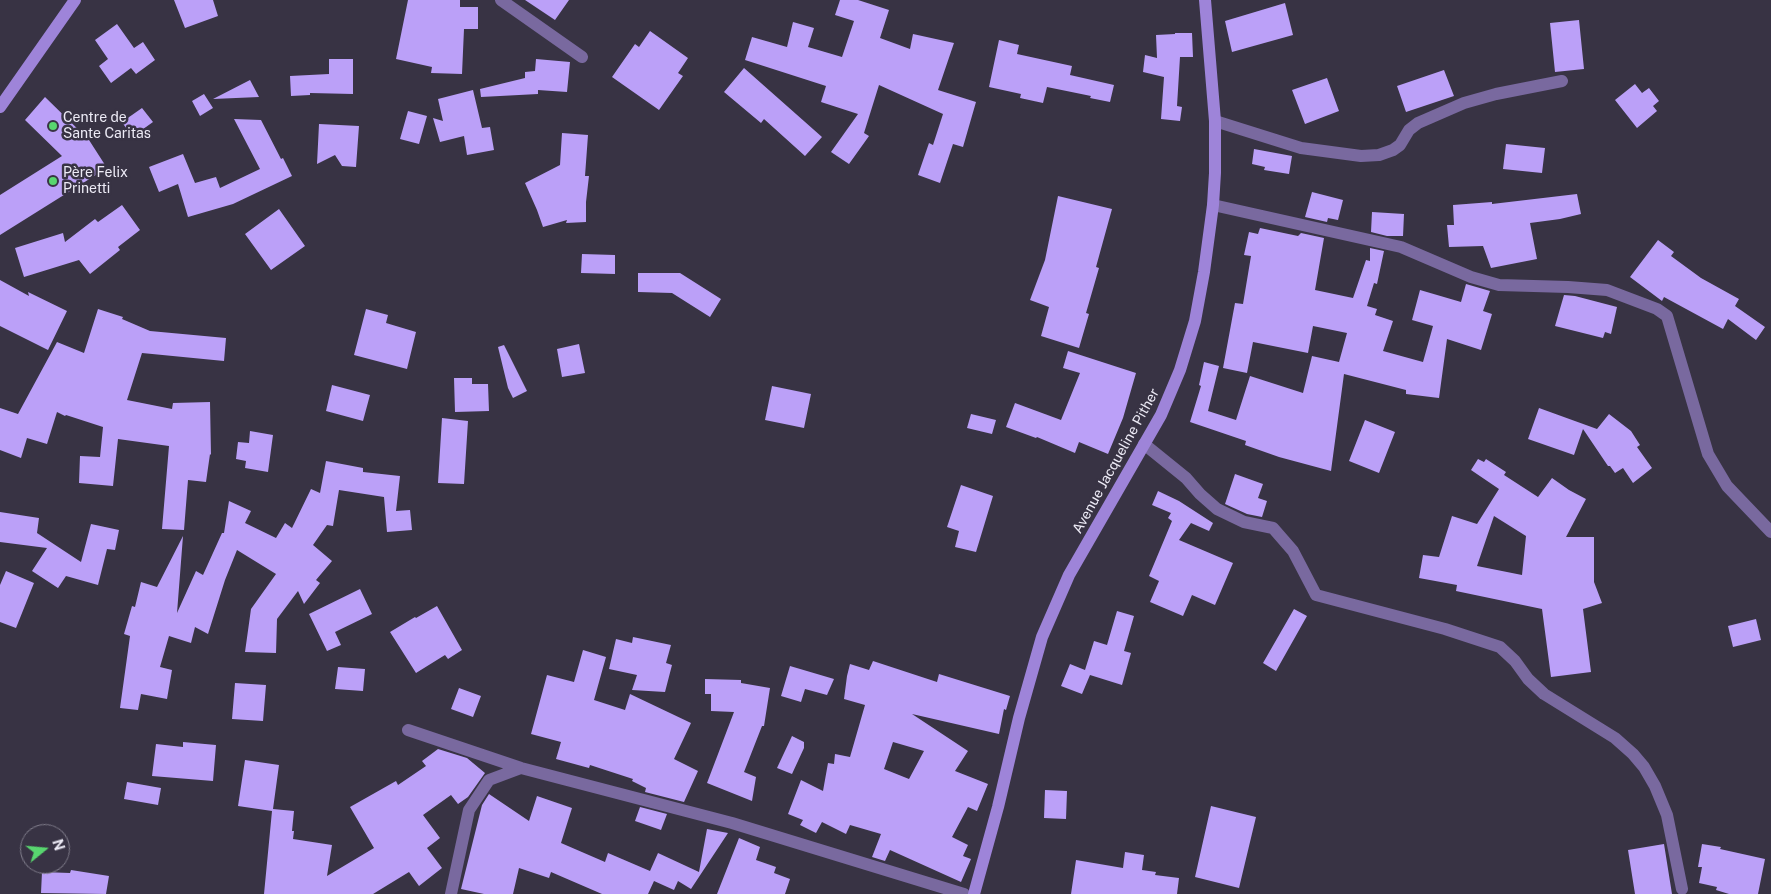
<!DOCTYPE html>
<html>
<head>
<meta charset="utf-8">
<style>
	body { margin:0 }
	#map { position:relative; width:1771px; height:894px; overflow:hidden; background:#383344; font-family:"Public Sans",sans-serif }
	canvas { display:block }
	.north { position:absolute; left:20px; top:824px; width:50px; height:50px; box-sizing:border-box; background:#383344; border:1px solid #807d8b; border-radius:50%; rotate:73deg; font-size:14px; font-weight:700; line-height:20px; text-align:center; color:#edebf6 }
	.north::after { content:''; display:block; margin:auto; width:18px; height:22px; background:#58d56f; clip-path:polygon(50% 0,100% 100%,50% 72%,0 100%) }
</style>
</head>
<body>
<div id="map">
<canvas width="1771" height="894"></canvas>
<div class="north">N</div>
</div>
<script>
const context = document.querySelector('canvas').getContext('2d');
context.lineJoin = 'round';
function paint(path, color) { context.fillStyle = color; context.fill(path, 'evenodd'); }
const shape = rows => new Path2D(rows.map(r => 'M' + r).join(''));
function stroke(path, color, width, dash) { context.strokeStyle = color; context.lineWidth = width; context.lineCap = dash ? 'butt' : 'round'; context.setLineDash(dash || []); context.stroke(path); }
function drawText(font, color, halo, rows, align = 'center') {
  context.font = font + ' "Public Sans",sans-serif'; context.lineWidth = 5; context.setLineDash([]); context.textBaseline = 'middle'; context.strokeStyle = halo; context.fillStyle = color; for (const [text, x, y, turn = 0] of rows) {
    context.save(); context.translate(x, y); context.rotate((+turn || 0) * Math.PI / 180); context.textAlign = isNaN(turn) ? turn : align; if (halo) context.strokeText(text, 0, 0); context.fillText(text, 0, 0); context.restore();
  }
}
paint(shape([
	[174,0,213,0,218,16,185,28],
	[408,0,460,0,460,7,478,7,478,29,464,29,462,74,431,73,432,67,396,59],
	[525,0,569,0,555,20],
	[840,0,858,0,889,10,880,38,910,49,913,34,954,43,938,90,976,102,963,147,953,144,940,183,918,175,929,143,933,145,943,114,879,85,864,133,869,136,849,164,831,152,858,114,821,102,826,86,745,60,752,37,787,47,793,22,814,28,808,47,842,57,854,21,835,15],
	[1285,3,1293,35,1232,52,1225,21],
	[1579,20,1584,69,1555,72,1550,23],
	[117,24,134,48,143,42,155,60,136,74,131,68,111,83,99,66,108,59,95,40],
	[650,31,688,58,678,73,683,76,659,110,612,77,635,44,639,47],
	[1175,33,1192,33,1193,57,1180,57,1177,106,1182,107,1180,121,1161,119,1164,77,1143,72,1145,55,1157,58,1156,35,1175,34],
	[999,40,1019,45,1017,54,1072,66,1070,75,1114,85,1110,102,1090,98,1091,96,1047,87,1043,103,1020,98,1021,94,989,87],
	[329,59,353,59,353,94,310,93,310,95,291,96,290,76,329,74],
	[536,59,570,62,567,92,538,90,538,94,481,97,480,89,525,78,525,72,535,71],
	[744,68,822,137,805,156,764,119,761,123,724,92],
	[1444,70,1454,96,1406,112,1397,86],
	[1327,78,1339,111,1305,124,1292,90],
	[250,80,259,97,213,99],
	[1635,84,1642,93,1649,88,1659,101,1653,106,1657,111,1637,128,1615,100],
	[473,90,482,128,490,127,494,150,467,155,464,136,440,142,433,118,443,121,438,99],
	[204,94,213,108,200,116,192,101],
	[45,97,89,140,107,168,0,235,0,195,62,156,25,120],
	[142,108,153,122,132,137,122,122],
	[408,111,427,116,419,144,400,139],
	[234,119,261,120,281,159,283,158,292,176,233,204,188,217,178,184,159,192,149,167,183,154,195,183,216,177,220,188,260,169],
	[319,124,359,126,356,167,342,166,335,155,317,164],
	[562,133,588,135,585,176,589,176,586,202,586,222,566,223,567,220,543,227,537,210,525,183,560,165],
	[1506,144,1545,148,1542,173,1503,169],
	[1254,149,1292,156,1289,174,1264,170,1265,167,1252,164],
	[1312,192,1343,200,1338,220,1328,218,1327,222,1305,217],
	[1577,194,1581,214,1560,219,1530,223,1537,259,1491,268,1483,246,1449,247,1447,225,1454,225,1453,205,1492,202,1492,204],
	[1058,196,1112,209,1096,267,1099,268,1086,313,1089,314,1079,348,1041,336,1049,307,1030,300,1045,260],
	[122,205,140,230,118,247,120,250,90,274,79,260,24,277,15,248,63,233,65,242,95,219,98,222],
	[279,209,305,246,271,270,245,234],
	[1372,212,1404,214,1403,236,1387,236,1371,232],
	[1260,228,1298,236,1301,233,1324,238,1315,290,1353,298,1366,260,1370,261,1370,248,1384,251,1377,284,1374,283,1367,306,1377,309,1375,315,1393,321,1383,351,1423,362,1433,326,1412,320,1420,290,1461,302,1466,284,1490,291,1483,311,1492,314,1481,350,1447,339,1439,398,1406,394,1406,390,1344,374,1331,471,1279,457,1245,445,1246,441,1190,422,1201,386,1199,385,1204,362,1219,366,1208,411,1236,420,1250,376,1303,393,1312,356,1339,362,1347,333,1313,326,1308,353,1253,342,1247,373,1223,368,1235,303,1243,304,1251,256,1244,255,1249,232,1258,234],
	[1658,240,1674,252,1671,256,1701,278,1739,299,1735,306,1765,327,1756,340,1728,319,1723,329,1664,297,1662,301,1630,277],
	[582,254,615,255,615,274,581,273],
	[638,273,680,273,721,299,710,317,672,293,638,292],
	[0,280,29,296,28,292,67,311,48,350,0,326],
	[1564,295,1575,296,1617,307,1611,334,1605,332,1603,338,1555,326],
	[98,309,123,317,122,319,150,331,226,338,224,361,142,353,127,400,172,409,173,403,210,402,211,455,210,454,206,482,188,480,184,530,162,529,169,446,118,439,113,486,79,483,80,456,100,457,103,427,66,415,65,416,57,412,47,444,27,438,21,458,0,450,0,408,18,414,57,342,84,353],
	[366,309,388,315,386,323,416,332,407,369,354,355],
	[579,344,585,373,562,377,557,349],
	[504,345,527,391,513,398,508,388,498,347],
	[1068,351,1136,373,1123,418,1108,454,1079,442,1075,453,1037,437,1036,438,1006,427,1015,403,1061,420,1080,373,1063,368],
	[454,378,472,378,472,384,488,384,489,411,455,412],
	[332,385,370,395,363,421,326,411],
	[772,386,811,394,804,428,765,420],
	[1539,408,1597,429,1609,414,1631,431,1640,445,1637,447,1652,468,1633,483,1623,468,1615,473,1610,466,1608,466,1583,429,1574,455,1528,439],
	[971,414,996,420,992,434,967,428],
	[442,418,468,421,464,484,438,483],
	[1365,420,1395,432,1379,473,1349,461],
	[250,431,273,435,268,472,245,468,246,461,236,459,238,442,249,443],
	[1478,459,1484,462,1486,459,1506,472,1504,475,1538,497,1552,478,1569,490,1586,499,1566,537,1594,537,1594,582,1602,603,1583,609,1591,672,1551,677,1542,609,1456,591,1457,585,1419,578,1423,555,1439,557,1452,516,1477,524,1499,489,1471,470],
	[1494,516,1526,536,1522,575,1477,566],
	[326,461,363,468,363,472,400,476,396,511,410,510,412,530,387,532,384,497,339,490,333,526,327,525,313,545,332,561,316,580,320,583,304,604,298,591,277,619,276,653,245,652,251,609,276,574,237,550,225,580,208,634,195,627,191,643,169,636,160,667,172,670,167,699,141,694,138,710,120,708,130,636,124,634,132,606,135,607,141,582,157,587,183,536,177,613,196,571,203,575,222,533,224,533,229,501,251,511,245,523,276,538,285,523,292,528,311,489,320,493],
	[1235,474,1263,484,1258,498,1267,501,1262,517,1247,514,1225,504],
	[961,485,993,496,976,552,955,547,959,531,947,527],
	[1158,491,1179,501,1213,523,1209,531,1191,523,1179,540,1233,563,1215,605,1192,595,1183,616,1150,602,1159,581,1149,576,1172,521,1168,518,1171,513,1152,505],
	[0,512,39,518,37,533,81,562,91,524,119,530,115,550,107,549,98,585,66,576,58,588,32,571,47,548,0,542],
	[6,571,34,583,16,628,0,622,0,585],
	[360,589,372,614,335,632,341,645,327,651,309,614],
	[437,606,462,650,448,659,445,655,416,673,390,632,415,617,416,618],
	[1294,609,1307,616,1276,671,1263,663],
	[1117,611,1134,616,1124,651,1131,653,1122,685,1090,675,1082,694,1061,686,1070,664,1085,670,1094,641,1107,645],
	[1756,619,1761,640,1733,647,1728,626],
	[633,637,671,645,666,663,672,665,665,692,632,690,637,675,609,669,616,639,632,643],
	[583,650,606,657,594,700,625,710,630,694,691,723,674,759,698,771,684,802,645,792,646,788,632,781,633,779,590,765,589,768,556,759,561,742,531,734,547,675,574,682],
	[873,661,937,682,939,674,1010,696,1006,710,1004,709,999,734,912,714,968,751,955,771,988,784,977,811,968,807,952,837,968,845,963,856,971,859,961,882,890,850,885,861,872,857,881,834,850,825,846,834,822,822,816,833,800,825,803,820,788,814,801,780,823,791,828,763,834,764,835,754,850,757,865,705,844,699,847,676,850,664,869,670],
	[893,742,924,751,909,779,884,769],
	[790,666,834,679,827,695,805,689,801,702,781,696],
	[338,667,365,669,363,691,335,689],
	[705,679,741,680,741,683,770,688,764,726,762,726,744,772,756,777,752,801,707,783,734,712,711,711,711,694,705,694],
	[235,683,266,685,263,721,232,719],
	[459,688,481,696,473,717,451,709],
	[792,736,804,742,804,748,792,774,777,768],
	[183,742,216,745,213,781,152,776,156,744,183,747],
	[438,749,467,758,485,773,468,797,458,804,451,795,423,815,440,838,427,848,442,868,419,886,409,872,373,894,264,894,272,811,238,806,245,760,279,765,273,809,294,811,292,831,294,831,293,839,332,845,327,876,374,848,350,807,396,781,398,785,426,766,422,761],
	[127,782,161,788,158,805,124,799],
	[1045,790,1067,791,1066,819,1044,818],
	[489,794,529,821,537,796,572,808,561,843,605,862,608,853,650,871,658,853,699,872,707,829,728,833,691,889,678,881,674,890,654,881,648,894,602,894,551,872,549,878,519,868,513,894,484,894,461,889,482,805],
	[1211,806,1256,817,1239,888,1195,877],
	[640,807,667,814,661,830,635,821],
	[739,838,760,847,756,860,776,867,774,873,790,879,785,894,717,894],
	[1664,844,1672,894,1635,894,1628,850],
	[1702,844,1721,847,1720,849,1765,859,1758,894,1729,894,1716,890,1717,887,1699,883,1702,867,1698,867],
	[1125,852,1144,855,1142,870,1156,872,1155,875,1179,878,1177,894,1071,894,1076,860,1123,868],
	[71,870,109,876,106,894,41,893,42,872,70,873]
]), '#bba0f8');
stroke(shape([
	[501,0,582,57],
	[1215,121,1301,148,1361,156,1379,155,1393,150,1400,145,1409,130,1418,123,1464,103,1496,94,1562,81],
	[1213,205,1401,247,1471,277,1499,285,1568,287,1607,290,1657,309,1667,316,1708,454,1727,486,1771,532],
	[1144,444,1186,478,1200,494,1217,509,1244,522,1273,528,1293,551,1316,595,1445,629,1500,647,1515,661,1528,679,1544,694,1615,738,1633,754,1644,767,1655,786,1667,815,1682,889],
	[408,730,521,768,732,823,964,894],
	[451,894,469,810,489,780,521,768]
]), '#79699f', 12);
stroke(shape([
	[0,107,75,0],
	[974,894,998,807,1019,718,1042,637,1069,575,1161,415,1180,370,1195,321,1204,272,1213,205,1215,173,1215,121,1205,0]
]), '#9e84d9', 12);
for (const [x, y, r, color] of [
	[53,126,5,"#58d56f"],
	[53,181,5,"#58d56f"]
]) { const dot = new Path2D(); dot.arc(x, y, r, 0, 2 * Math.PI); context.fillStyle = color; context.fill(dot); stroke(dot, '#383344', 2); }
drawText('14px', '#edebf6', '#383344', [
	["Centre de",63,118],
	["Sante Caritas",63,134],
	["Père Felix",63,173],
	["Prinetti",63,189]
], 'left');
drawText('14px', '#edebf6', '#383344', [
	["Avenue Jacqueline Pither",1116,461,-61]
]);
</script>
</body>
</html>
